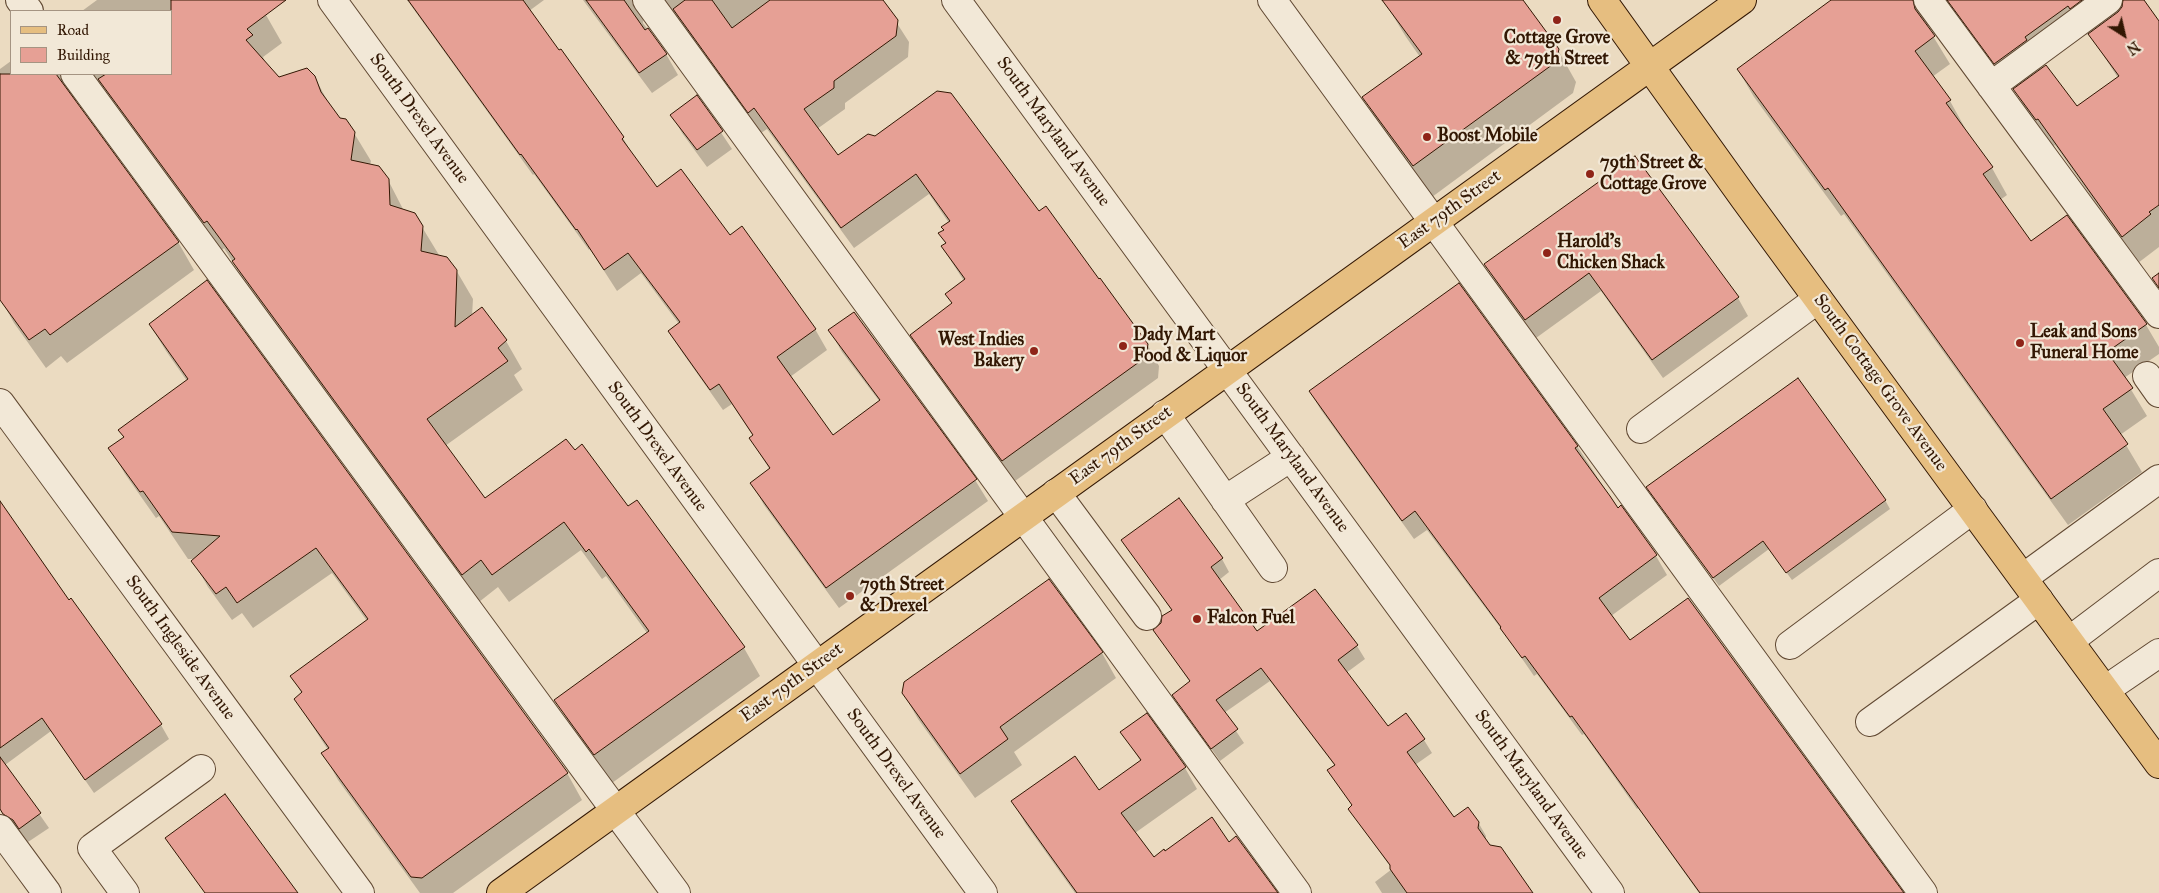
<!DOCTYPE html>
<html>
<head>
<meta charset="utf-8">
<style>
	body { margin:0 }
	#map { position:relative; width:2159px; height:893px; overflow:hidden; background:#ebdbc1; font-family:"IM FELL Great Primer",serif }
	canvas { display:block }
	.legend { position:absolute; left:10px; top:10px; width:162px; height:65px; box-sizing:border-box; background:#f2e8d7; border:1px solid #a59482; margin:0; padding:6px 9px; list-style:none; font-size:15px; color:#321703 }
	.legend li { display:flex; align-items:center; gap:10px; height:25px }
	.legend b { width:25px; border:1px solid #a59482 }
	.north { position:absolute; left:2099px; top:10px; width:50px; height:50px; -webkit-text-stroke:4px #f2e8d7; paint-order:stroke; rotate:145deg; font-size:14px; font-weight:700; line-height:20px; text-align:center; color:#321703 }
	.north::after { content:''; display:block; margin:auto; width:18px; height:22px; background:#321703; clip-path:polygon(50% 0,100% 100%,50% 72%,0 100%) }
</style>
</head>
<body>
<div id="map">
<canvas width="2159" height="893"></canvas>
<ul class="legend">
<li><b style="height:6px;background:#e6be80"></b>Road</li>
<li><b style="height:14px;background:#e6a095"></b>Building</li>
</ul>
<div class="north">N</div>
</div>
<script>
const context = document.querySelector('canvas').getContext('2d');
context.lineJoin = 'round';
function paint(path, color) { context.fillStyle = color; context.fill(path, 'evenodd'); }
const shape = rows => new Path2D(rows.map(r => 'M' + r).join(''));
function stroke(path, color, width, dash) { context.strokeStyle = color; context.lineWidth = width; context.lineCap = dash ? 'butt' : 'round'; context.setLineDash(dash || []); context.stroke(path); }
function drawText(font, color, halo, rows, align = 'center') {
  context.font = font + ' "IM FELL Great Primer",serif'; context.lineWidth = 4.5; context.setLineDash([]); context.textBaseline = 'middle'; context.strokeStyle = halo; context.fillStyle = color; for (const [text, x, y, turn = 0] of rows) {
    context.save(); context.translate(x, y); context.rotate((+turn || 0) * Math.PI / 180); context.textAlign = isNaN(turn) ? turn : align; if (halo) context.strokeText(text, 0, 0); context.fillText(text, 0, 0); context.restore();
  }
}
paint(shape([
	[97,0,254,0,266,15,282,43,263,57,267,65,279,78,314,76,333,111,354,133,371,161,370,165,388,180,404,211,422,227,439,255,456,270,473,299,472,316,482,308,506,341,522,369,514,375,523,390,445,446,485,500,628,508,744,648,760,676,612,783,572,728,556,700,647,633,606,576,602,579,581,550,509,602,498,587,479,602,250,290,224,248,221,251,77,96,75,103,178,242,194,270,67,363,61,356,46,368,14,323,0,298,0,69,11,61,11,74,171,74,171,11,82,11],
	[407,0,544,0,529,11,623,138,635,159,656,189,729,237,815,329,827,350,790,377,833,437,880,402,842,352,830,331,975,480,988,501,839,608,764,505,752,484,770,470,750,438,753,436,732,404,723,410,682,352,669,332,679,324,641,273,617,291,590,249,589,250,534,174,533,175],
	[583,0,882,0,909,42,908,57,845,103,845,109,817,129,838,157,868,135,1038,213,1147,344,1159,366,1158,378,1015,481,924,356,911,335,953,305,964,281,942,247,946,244,940,234,945,231,949,223,929,194,854,248,767,129,761,133,673,12,666,6,644,16,643,23,666,54,678,75,652,93],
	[1396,0,1522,0,1558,50,1576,82,1573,93,1432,197,1382,129,1364,98,1420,57,1406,37,1387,6],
	[1833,0,2142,0,2159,23,2159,247,2138,263,2055,145,2052,147,2030,117,2014,88,2011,90,1929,21,1928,28,1950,64,1932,77,1950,101,1965,128,1963,129,1992,168,2007,195,2000,200,2030,242,2146,325,2159,347,2159,354,2124,378,2147,416,2120,435,2142,472,2068,525,1844,214,1841,216,1754,97,1738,70],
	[2084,33,2086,35,2089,33,2118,78,2077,108,2040,65],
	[697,97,732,149,707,167,682,133,672,115],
	[1635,158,1738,298,1748,316,1663,378,1601,291,1536,338,1496,283,1486,264],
	[150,325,567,773,582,800,453,893,420,893,338,780,323,753,328,750,295,699,302,694,292,676,367,621,332,573,253,628,242,613,232,620,208,587,193,561,195,559,188,559,159,516,156,518,125,474,110,448,124,438,120,430,187,381,166,351],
	[1310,392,1577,446,1618,509,1621,507,1656,556,1667,575,1611,616,1629,642,1902,893,1699,893,1638,808,1637,809,1584,734,1582,735,1537,674,1534,676,1505,634,1427,530,1414,539,1321,410],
	[1653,496,1885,500,1890,509,1792,580,1769,549,1719,586],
	[0,526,69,602,71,600,161,725,169,739,94,793,51,731,5,765,49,828,28,842,22,834,13,828,0,810],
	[1123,540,1222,559,1229,572,1219,580,1257,632,1357,646,1365,659,1346,673,1387,728,1424,740,1432,753,1415,765,1454,819,1478,822,1486,836,1485,841,1532,893,1382,893,1375,882,1392,869,1349,809,1353,807,1329,771,1335,766,1270,681,1224,713,1244,743,1220,761,1174,696,1190,682,1154,630,1172,611],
	[1049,581,1102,653,1116,678,1014,752,1022,765,975,798,918,719,903,693],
	[1122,732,1185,768,1197,789,1135,833,1154,858,1229,843,1276,893,1075,893,1025,823,1013,802,1099,791,1141,762]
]), '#0003');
const building = shape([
	[171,0,286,0,247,29,253,35,246,40,279,77,307,68,315,76,321,92,340,118,346,119,355,132,351,160,379,166,389,179,390,205,415,213,423,226,421,251,447,257,457,270,455,327,482,307,507,340,498,348,508,361,427,419,485,498,566,439,575,450,582,444,628,506,637,500,745,647,594,755,554,700,649,631,589,549,586,552,564,522,492,575,481,560,462,575,232,261,235,259,207,221,204,223,98,79,106,74,171,74,171,0],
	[408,0,523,0,559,50,561,49,624,137,622,139,657,187,681,169,730,235,742,226,816,329,777,357,833,435,880,400,828,330,854,312,977,479,826,588,750,483,770,468,749,438,753,435,719,384,710,390,668,331,680,322,628,253,604,270,577,229,576,230,521,154,520,155,408,0],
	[586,0,624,0,645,30,648,28,667,54,639,73,586,0],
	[685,0,712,0,732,28,770,0,883,0,898,20,896,36,834,81,834,88,804,109,838,155,868,134,875,136,937,91,951,93,1039,211,1046,206,1099,279,1100,278,1148,344,1146,357,1002,461,910,335,952,303,945,294,965,279,941,246,946,243,938,233,944,230,941,227,950,221,916,174,841,228,754,108,748,113,673,9,685,0],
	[1382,0,1523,0,1559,49,1556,62,1413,166,1362,97,1422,54,1382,0],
	[1831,0,1913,0,1915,9,1935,36,1915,51,1951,100,1946,103,1993,167,1983,174,2031,241,2067,215,2147,324,2107,352,2133,388,2103,409,2128,444,2051,499,1828,188,1825,190,1737,69,1831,0],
	[1947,0,2082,0,2070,9,2068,6,2025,37,2027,40,1994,64,1947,0],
	[2123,0,2144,0,2159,21,2159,205,2149,212,2151,214,2122,237,2038,119,2036,120,2013,89,2046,65,2077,106,2119,76,2088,34,2118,12,2122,7,2123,0],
	[0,74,56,74,179,242,50,335,45,329,29,340,0,300,0,74],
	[697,95,723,131,697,150,670,115,697,95],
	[1635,156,1739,297,1652,360,1589,273,1525,320,1484,264,1635,156],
	[2159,273,2159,288,2152,278,2159,273],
	[207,280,568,773,422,878,411,877,321,753,329,748,294,699,302,692,290,676,368,619,316,548,237,603,226,587,216,594,191,561,220,536,172,532,143,491,140,492,108,448,124,437,118,430,188,379,149,324,207,280],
	[1459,283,1578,446,1575,448,1610,496,1618,508,1621,505,1657,555,1599,598,1630,640,1688,598,1904,893,1700,893,1572,716,1570,717,1525,656,1522,658,1500,628,1501,627,1415,511,1402,521,1309,391,1459,283],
	[1798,378,1886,500,1786,573,1763,541,1713,578,1646,487,1798,378],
	[1179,498,1223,558,1211,567,1257,631,1315,589,1358,645,1338,660,1388,726,1406,713,1425,739,1407,752,1454,817,1468,807,1479,822,1478,828,1490,845,1501,847,1533,893,1407,893,1390,869,1390,865,1348,809,1352,805,1327,770,1335,765,1261,668,1216,700,1238,729,1211,749,1172,695,1190,681,1153,630,1161,623,1162,616,1172,610,1121,540,1179,498],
	[0,501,69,600,71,598,162,724,85,780,42,718,0,748,0,501],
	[1049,579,1103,652,1000,727,1008,739,960,774,902,693,904,682,1049,579],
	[1147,713,1186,767,1121,813,1154,857,1164,849,1165,851,1212,817,1229,842,1236,836,1278,893,1077,893,1011,801,1075,756,1099,790,1141,760,1120,732,1147,713],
	[0,757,41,813,19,829,13,820,3,814,0,809,0,757],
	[225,794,298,893,205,893,165,838,225,794]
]);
paint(building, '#e6a095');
stroke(building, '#321703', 1);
const minor = shape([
	[20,0,29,11],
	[332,0,983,893],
	[647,0,1297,893],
	[956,0,1610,893],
	[1272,0,1923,893],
	[1928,0,2159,314],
	[75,74,676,893],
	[1991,86,2108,0],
	[2147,376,2159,393],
	[0,403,360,893],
	[1165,414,1273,568],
	[1641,429,1818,299],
	[1056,493,1147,616],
	[1225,500,1291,457],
	[2023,578,2159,479],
	[2069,641,2159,573],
	[1790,645,1973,509],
	[2105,690,2159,653],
	[1870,722,2039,600],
	[0,829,47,893],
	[125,893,92,848,201,769]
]);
const major = shape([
	[1602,0,1744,198,2159,764],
	[501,893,1742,0]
]);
stroke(minor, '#604832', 30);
stroke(major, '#321703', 30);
stroke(minor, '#f2e8d7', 28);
stroke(major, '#e6be80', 28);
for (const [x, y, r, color] of [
	[1557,20,5,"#8f2418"],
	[1427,137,5,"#8f2418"],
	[1590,174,5,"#8f2418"],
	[1547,253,5,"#8f2418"],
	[2020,343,5,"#8f2418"],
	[1123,346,5,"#8f2418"],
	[1034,351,5,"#8f2418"],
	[850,596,5,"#8f2418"],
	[1197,619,5,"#8f2418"]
]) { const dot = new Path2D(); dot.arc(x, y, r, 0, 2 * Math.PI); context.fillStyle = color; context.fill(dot); stroke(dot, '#f2e8d7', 2); }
drawText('bold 18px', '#321703', '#f2e8d7', [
	["Cottage Grove",1557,39,"center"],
	["& 79th Street",1557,60,"center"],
	["Boost Mobile",1437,137],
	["79th Street &",1600,164],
	["Cottage Grove",1600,185],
	["Harold's",1557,243],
	["Chicken Shack",1557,264],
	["Leak and Sons",2030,333],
	["Funeral Home",2030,354],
	["Dady Mart",1133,336],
	["Food & Liquor",1133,357],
	["West Indies",1024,341,"right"],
	["Bakery",1024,362,"right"],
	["79th Street",860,586],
	["& Drexel",860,607],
	["Falcon Fuel",1207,619]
], 'left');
drawText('18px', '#321703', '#f2e8d7', [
	["South Drexel Avenue",419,119,54],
	["South Maryland Avenue",1053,132,54],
	["East 79th Street",1450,210,-36],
	["South Cottage Grove Avenue",1880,383,54],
	["East 79th Street",1121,446,-36],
	["South Drexel Avenue",657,447,54],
	["South Maryland Avenue",1292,458,54],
	["South Ingleside Avenue",180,648,54],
	["East 79th Street",792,683,-36],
	["South Drexel Avenue",896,774,54],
	["South Maryland Avenue",1531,785,54]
]);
</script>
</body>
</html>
